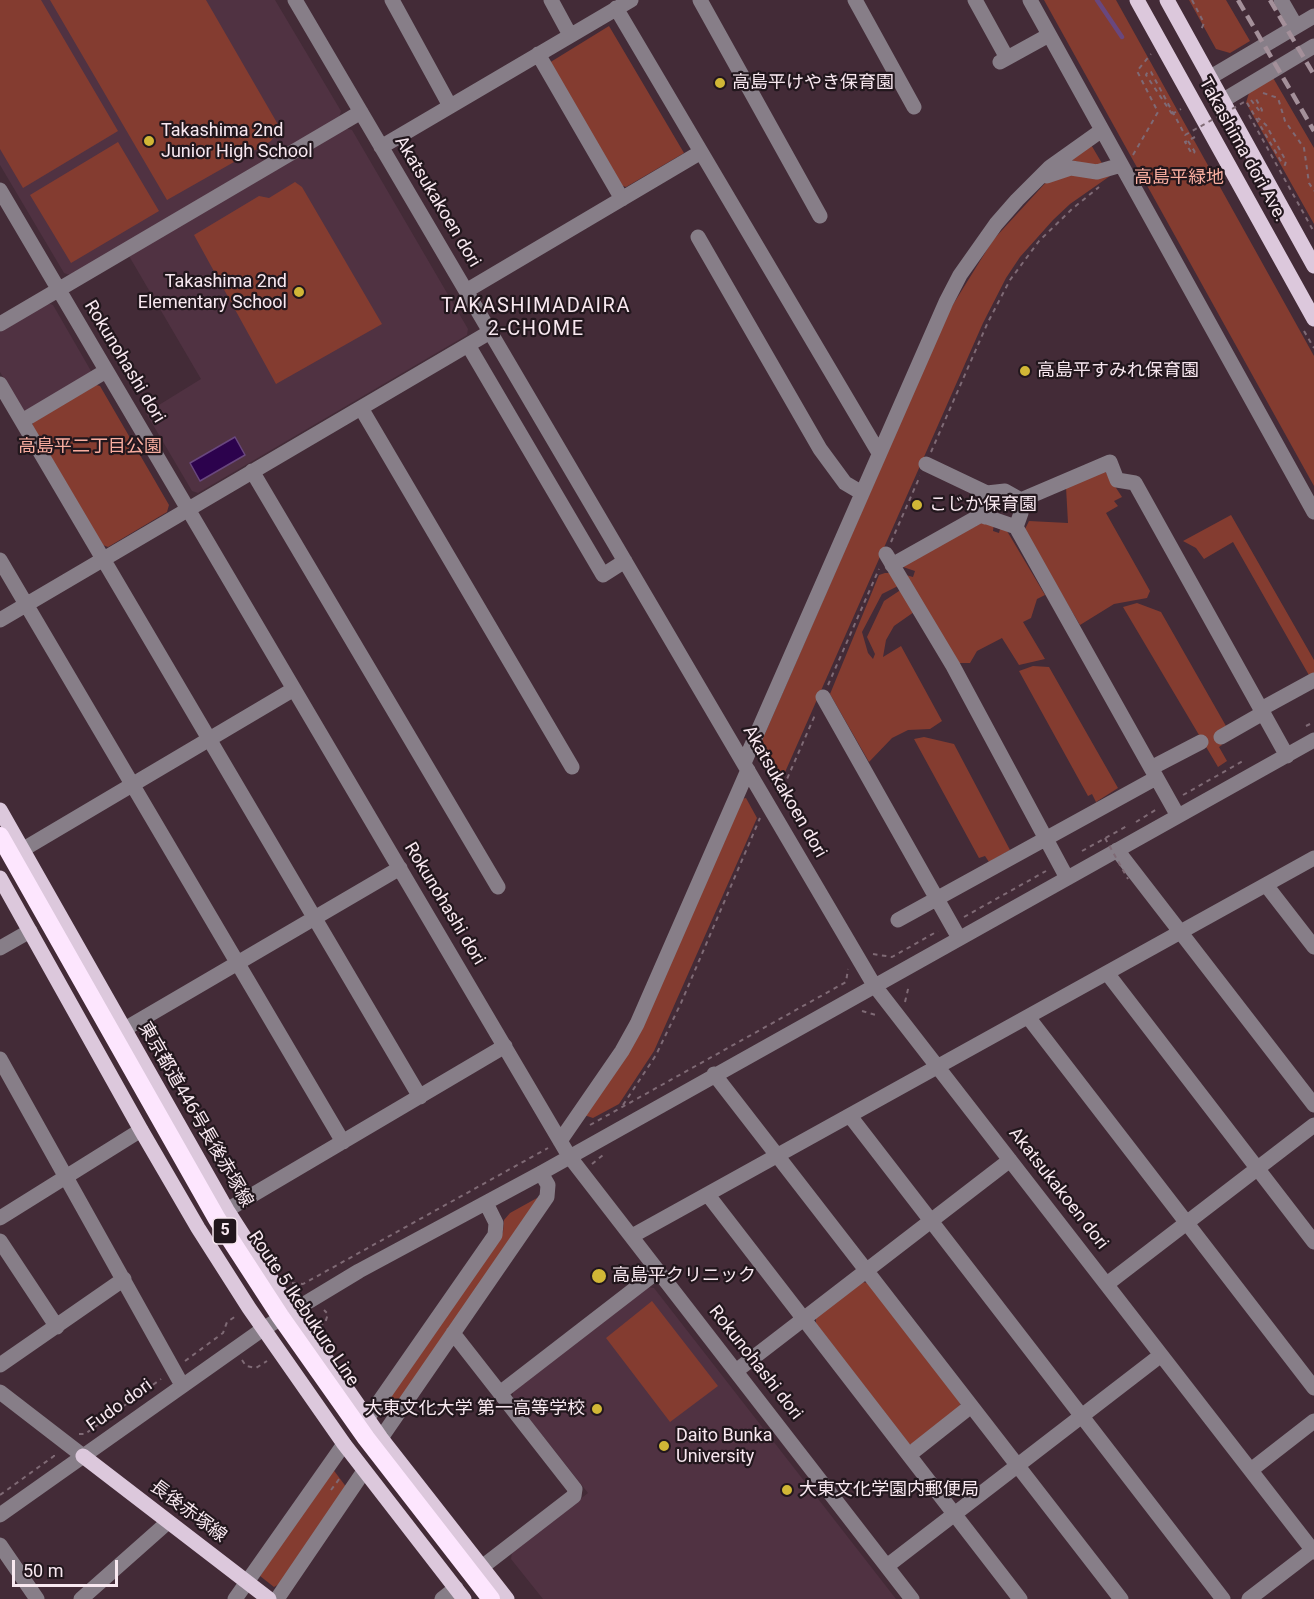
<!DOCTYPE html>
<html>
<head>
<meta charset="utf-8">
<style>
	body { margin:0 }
	#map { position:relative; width:1314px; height:1599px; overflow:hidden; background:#432b37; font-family:Roboto,sans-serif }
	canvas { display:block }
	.scale { position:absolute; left:12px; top:1560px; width:106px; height:27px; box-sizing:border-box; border:3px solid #f8e8f0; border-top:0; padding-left:8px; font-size:18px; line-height:21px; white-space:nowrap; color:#f8e8f0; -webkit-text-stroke:4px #22171d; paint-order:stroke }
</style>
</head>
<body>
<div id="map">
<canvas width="1314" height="1599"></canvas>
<div class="scale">50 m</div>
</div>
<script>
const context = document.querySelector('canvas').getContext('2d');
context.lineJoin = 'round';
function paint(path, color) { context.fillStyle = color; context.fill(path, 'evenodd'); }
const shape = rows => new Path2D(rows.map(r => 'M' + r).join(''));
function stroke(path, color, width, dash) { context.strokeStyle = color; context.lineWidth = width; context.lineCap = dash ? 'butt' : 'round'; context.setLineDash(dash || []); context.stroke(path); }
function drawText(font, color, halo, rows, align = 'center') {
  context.font = font + ' Roboto,"Noto Sans JP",sans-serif'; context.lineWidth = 4.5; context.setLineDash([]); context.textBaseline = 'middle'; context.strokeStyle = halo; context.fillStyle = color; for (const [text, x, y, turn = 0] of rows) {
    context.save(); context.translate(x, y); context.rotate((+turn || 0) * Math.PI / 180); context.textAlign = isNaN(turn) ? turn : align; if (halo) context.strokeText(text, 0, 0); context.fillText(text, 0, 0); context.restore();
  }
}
paint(shape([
	[0,0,275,0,341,111,339,118,70,275,64,273,0,165],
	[345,128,352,130,468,329,467,335,198,493,192,491,146,413,201,379,129,256],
	[48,303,53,305,91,371,90,376,29,412,23,410,0,372,0,332],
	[647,1287,654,1288,896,1599,543,1599,511,1559,512,1552,588,1493,513,1398,513,1390]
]), '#503242');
paint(shape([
	[0,0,41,0,118,131,23,188,0,149],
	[50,0,206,0,280,128,271,141,167,200],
	[1044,0,1116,0,1314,356,1314,486],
	[1189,0,1226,0,1250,41,1230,53,1216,49],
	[609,26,684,153,626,187,620,185,549,63],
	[1272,76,1314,148,1314,224,1246,103,1250,89],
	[118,142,159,211,71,263,30,195],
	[1090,143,1103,165,1095,166,1066,159],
	[1059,174,1110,176,1070,204,1053,220,1020,257,1006,278,983,323,782,779,780,778,760,745,949,311,993,240,1049,179],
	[295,182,302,187,382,324,276,384,194,235,259,196,269,198],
	[93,384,100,386,169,505,167,512,108,547,100,544,32,426,34,419],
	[1105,471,1122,497,1114,501,1118,506,1106,513,1150,591,1147,598,1114,604,1080,625,1024,531,1029,521,1068,523,1066,487],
	[1231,515,1314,660,1314,675,1310,677,1233,542,1204,559,1196,548,1183,541],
	[985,521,994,523,993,531,999,533,1001,525,1007,531,1045,595,1037,599,1031,618,1023,622,1045,659,1019,665,1002,638,977,651,970,663,955,663,902,574,913,577,915,571,900,566],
	[885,573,891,573,898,586,882,594,862,632,868,653,873,659,875,654,867,637,884,601,902,589,914,612,894,626,886,640,883,657,901,646,942,721,930,729,908,730,892,738,869,762,830,694,879,575],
	[1137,603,1161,612,1226,726,1216,736,1222,745,1219,747,1227,761,1218,767,1123,607],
	[1033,666,1049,667,1118,788,1096,802,1092,794,1088,796,1019,671],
	[924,737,954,744,1010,850,989,862,985,856,979,858,914,739],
	[746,798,757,818,654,1051,619,1104,593,1118,584,1115,741,799],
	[537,1198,541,1200,398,1407,389,1396,503,1232,504,1220,510,1213],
	[862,1282,868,1283,960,1402,960,1409,916,1444,908,1444,816,1324,816,1318],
	[652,1301,718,1386,670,1422,606,1338],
	[332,1468,347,1488,285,1581,274,1587,260,1576]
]), '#843c30');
const water = shape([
	[235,437,245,455,200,481,190,463,235,437]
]);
paint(water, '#2c024d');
stroke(water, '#69477e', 1.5);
stroke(shape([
	[1097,0,1122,37]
]), '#69477e', 4.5);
stroke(shape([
	[1192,0,1204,23,1201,30],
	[1263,93,1278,98,1285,121,1304,148,1309,183,1314,191],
	[1251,100,1261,113,1262,110,1256,99],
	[1172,114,1181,109],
	[1249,115,1314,232],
	[1195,137,1185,142,1192,154,1195,152],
	[1133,155,1158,112,1137,71,1151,54],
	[1304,331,1314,348],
	[931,452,988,322,1010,280,1039,241,1072,209,1099,187],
	[891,542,920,476],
	[828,685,879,569],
	[1306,726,1314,722],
	[780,795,815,715],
	[1183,795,1243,761],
	[1136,822,1157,809],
	[1082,851,1127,826],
	[964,917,1046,871],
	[873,954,892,957,938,931],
	[905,1002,909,985],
	[862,1011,879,1016],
	[623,1105,656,1055,681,1003,760,818],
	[590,1125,846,982,848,969],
	[592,1164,603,1155],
	[292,1283,303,1284,548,1148],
	[319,1326,325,1323,328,1314,324,1310],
	[242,1360,246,1366,256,1368,267,1361],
	[185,1361,223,1333,227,1322,236,1316],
	[79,1434,85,1434,161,1379],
	[331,1490,340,1478],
	[0,1495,54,1456,54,1452]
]), '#7f6a75', 2, [4.5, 4.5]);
stroke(shape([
	[295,0,874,985,1314,1552],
	[392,0,450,106],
	[551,0,570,35],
	[700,0,820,216],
	[855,0,914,107],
	[975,0,1007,58],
	[1030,0,1314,512],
	[1281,0,1296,26],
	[616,8,879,453],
	[538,54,622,199],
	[1000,62,1049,35],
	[1209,78,1314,16],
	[1222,101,1314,46],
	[381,147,631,0],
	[1047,176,1071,168,1097,172,1121,165],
	[0,190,569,1156,912,1599],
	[698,237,820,449,845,483,862,493],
	[466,291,701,152],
	[0,324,361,112],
	[468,345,603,575,625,561],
	[0,384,420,1097],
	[361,408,572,767],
	[22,421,106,371],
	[926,464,987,493,985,517],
	[252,471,498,887],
	[987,493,1005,491,1021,500],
	[1016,527,1021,513,1021,500,1110,462,1117,480,1135,483,1287,756],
	[886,554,953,666,1067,878],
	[0,560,343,1142],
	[892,565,981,515,1016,527,1178,816],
	[0,620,490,332],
	[823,697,959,938],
	[1261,709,1314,680],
	[1221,737,1263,713],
	[744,763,946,302,960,275,996,224,1017,200,1050,167,1102,130],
	[1151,768,1201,742],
	[22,850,294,689],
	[1117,850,1314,1105],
	[1266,885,1314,947],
	[898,920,1156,778],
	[0,948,30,931],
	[1107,973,1314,1242],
	[1028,1017,1314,1388],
	[123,1030,400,868],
	[0,1059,182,1385],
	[714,1074,1121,1599],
	[850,1116,1223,1599],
	[560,1141,622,1051,637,1024,748,770],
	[708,1195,1020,1599],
	[227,1210,505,1046],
	[0,1218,141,1130],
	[632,1236,1314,858],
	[0,1241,57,1327],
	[1107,1284,1314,1125],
	[453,1333,575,1489,574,1496,482,1567],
	[0,1365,124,1279],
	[736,1371,1010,1160],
	[0,1392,83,1456],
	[500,1393,658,1271],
	[367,1419,495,1235,496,1223,486,1203],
	[381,1438,547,1197,548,1185,541,1173],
	[909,1455,971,1406],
	[1251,1470,1314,1421],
	[0,1515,263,1329,359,1271,541,1173,1314,740],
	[0,1545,37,1599],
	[887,1566,1161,1355],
	[81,1599,168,1522],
	[235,1599,344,1444],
	[277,1599,364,1471],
	[442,1599,456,1588],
	[1249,1599,1314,1549]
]), '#877e88', 15);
stroke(shape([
	[1137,0,1314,319],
	[1167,0,1314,266],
	[0,810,227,1210,279,1291,381,1438,507,1599],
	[0,878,141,1130,198,1228,249,1308,344,1444,464,1599],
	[83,1456,269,1599]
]), '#dcc8dc', 15);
stroke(shape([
	[1238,0,1314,131],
	[1270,0,1314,75]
]), '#a4909a', 4.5, [12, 6]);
stroke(shape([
	[1172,114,1146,75,1148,71,1151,72,1185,135,1246,101,1282,163,1285,165,1286,161,1266,125,1258,118],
	[1188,141,1195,152],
	[1105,838,1128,879]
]), '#7f6a75', 2, [4.5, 4.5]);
stroke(shape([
	[0,836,217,1219,280,1316,366,1438,491,1599]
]), '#fde6fe', 18);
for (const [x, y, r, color] of [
	[720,83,6,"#d1b736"],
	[149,141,6,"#d1b736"],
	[299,292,6,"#d1b736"],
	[1025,371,6,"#d1b736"],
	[917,505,6,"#d1b736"],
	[599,1276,8,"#d1b736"],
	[597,1409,6,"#d1b736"],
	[664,1446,6,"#d1b736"],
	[787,1490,6,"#d1b736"]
]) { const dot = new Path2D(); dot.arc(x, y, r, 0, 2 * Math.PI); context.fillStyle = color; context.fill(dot); stroke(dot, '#22171d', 2); }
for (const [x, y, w] of [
	[225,1231,24]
]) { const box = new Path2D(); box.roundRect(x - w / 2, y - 13, w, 26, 4.5); context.fillStyle = '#22171d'; context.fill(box); stroke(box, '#f8e8f0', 1.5); }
drawText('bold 16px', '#f8e8f0', null, [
	["5",225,1231]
]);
drawText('18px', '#f8e8f0', '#22171d', [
	["高島平けやき保育園",732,83],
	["Takashima 2nd",161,131],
	["Junior High School",161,152],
	["Takashima 2nd",287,282,"right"],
	["Elementary School",287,303,"right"],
	["高島平すみれ保育園",1037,371],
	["こじか保育園",929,505],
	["高島平クリニック",612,1276],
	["大東文化大学 第一高等学校",585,1409,"right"],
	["Daito Bunka",676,1436],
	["University",676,1457],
	["大東文化学園内郵便局",799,1490]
], 'left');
drawText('18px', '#f8e8f0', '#22171d', [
	["Takashima dori Ave.",1242,150,61],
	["Akatsukakoen dori",437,202,59],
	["Rokunohashi dori",124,362,59],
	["Akatsukakoen dori",784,792,60],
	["Rokunohashi dori",444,904,59],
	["東京都道446号長後赤塚線",195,1115,60],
	["Akatsukakoen dori",1058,1189,52],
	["Route 5 Ikebukuro Line",303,1309,56],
	["Rokunohashi dori",755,1363,52],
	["Fudo dori",120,1406,-36],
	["長後赤塚線",188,1512,37]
]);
drawText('18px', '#f9aea0', '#22171d', [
	["高島平緑地",1179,178],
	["高島平二丁目公園",90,447]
]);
context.letterSpacing = '1.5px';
drawText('20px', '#f8e8f0', '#22171d', [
	["TAKASHIMADAIRA",536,307],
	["2-CHOME",536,330]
]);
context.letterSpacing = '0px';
</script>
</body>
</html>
